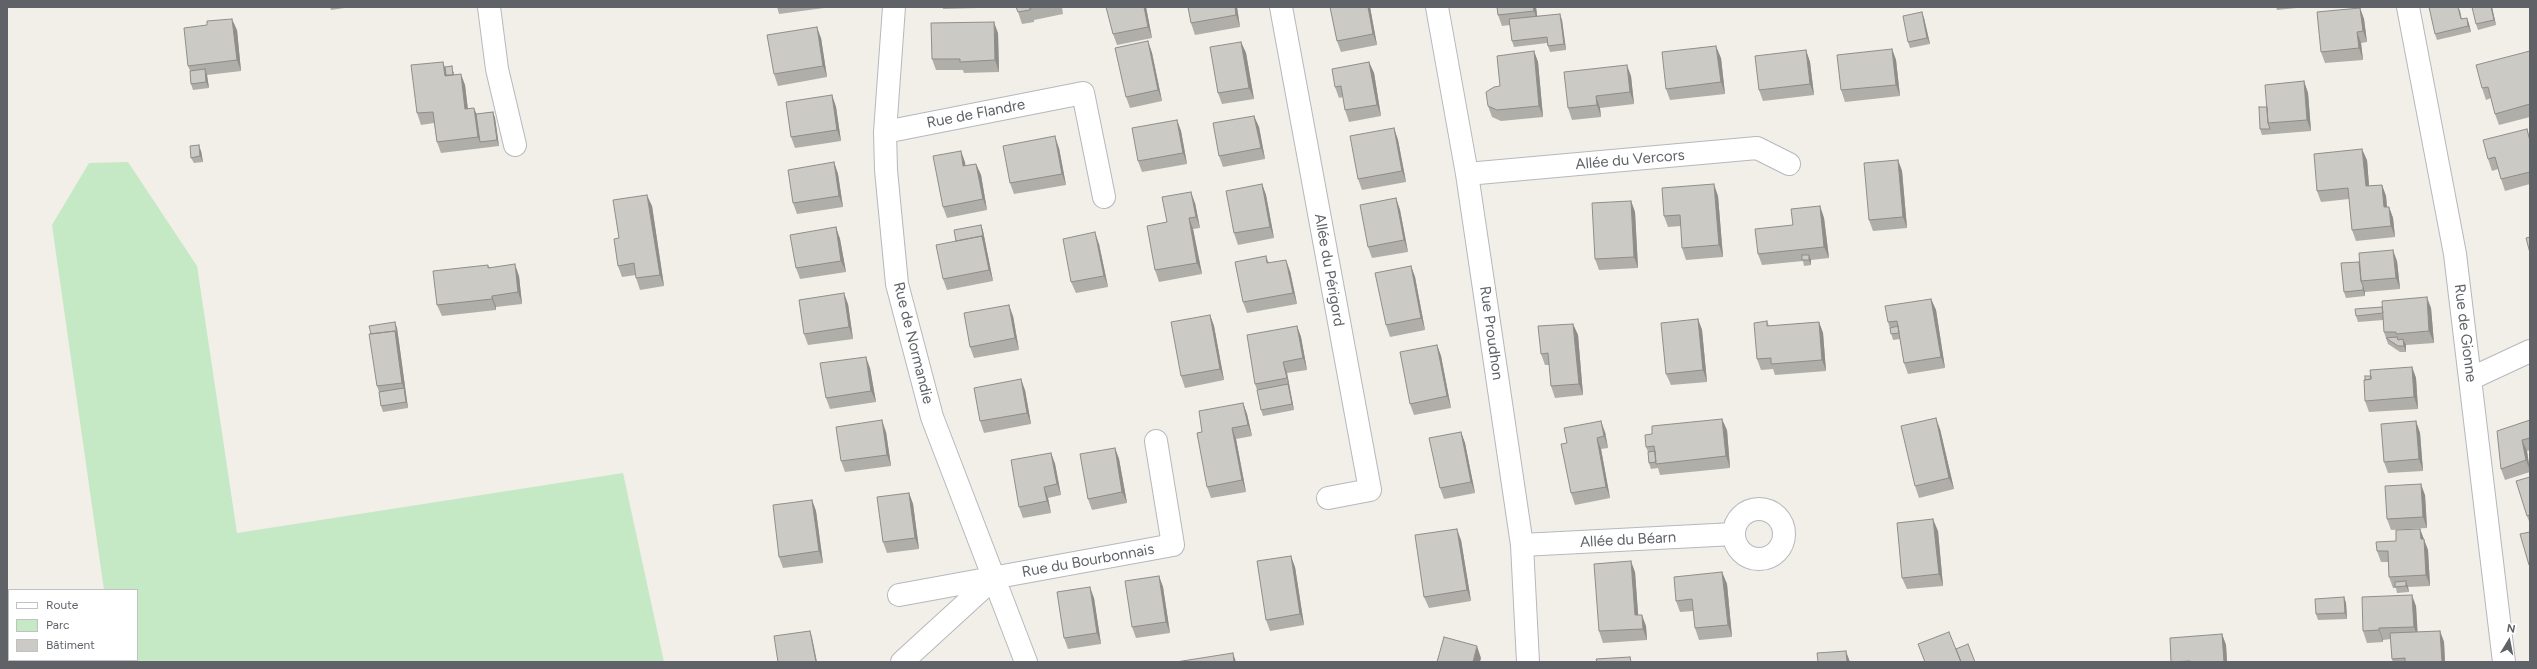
<!DOCTYPE html>
<html>
<head>
<meta charset="utf-8">
<style>
	body { margin:0 }
	#map { position:relative; width:2537px; height:669px; overflow:hidden; background:#f1efe8; font-family:Figtree,sans-serif }
	canvas { display:block }
	.frame { position:absolute; inset:0; border:8px solid #5f6368; pointer-events:none }
	.legend { position:absolute; left:8px; top:589px; width:130px; height:72px; box-sizing:border-box; background:#fff; border:1px solid #bfc1c3; margin:0; padding:5px 7px; list-style:none; font-size:12px; color:#5f6368 }
	.legend li { display:flex; align-items:center; gap:8px; height:20px }
	.legend b { width:20px; border:1px solid #bfc1c3 }
	.north { position:absolute; left:2489px; top:621px; width:40px; height:40px; -webkit-text-stroke:3px #fff; paint-order:stroke; rotate:10deg; font-size:11px; font-weight:700; line-height:16px; text-align:center; color:#5f6368 }
	.north::after { content:''; display:block; margin:auto; width:14px; height:18px; background:#5f6368; clip-path:polygon(50% 0,100% 100%,50% 72%,0 100%) }
</style>
</head>
<body>
<div id="map">
<canvas width="2537" height="669"></canvas>
<div class="frame"></div>
<ul class="legend">
<li><b style="height:5px;background:#fff"></b>Route</li>
<li><b style="height:11px;background:#c5e8c5"></b>Parc</li>
<li><b style="height:11px;background:#cccac5"></b>Bâtiment</li>
</ul>
<div class="north">N</div>
</div>
<script>
const context = document.querySelector('canvas').getContext('2d');
context.lineJoin = 'round';
function paint(path, color) { context.fillStyle = color; context.fill(path, 'evenodd'); }
const shape = rows => new Path2D(rows.map(r => 'M' + r).join(''));
function stroke(path, color, width, dash) { context.strokeStyle = color; context.lineWidth = width; context.lineCap = dash ? 'butt' : 'round'; context.setLineDash(dash || []); context.stroke(path); }
function drawText(font, color, halo, rows, align = 'center') {
  context.font = font + ' Figtree,sans-serif'; context.lineWidth = 3; context.setLineDash([]); context.textBaseline = 'middle'; context.strokeStyle = halo; context.fillStyle = color; for (const [text, x, y, turn = 0] of rows) {
    context.save(); context.translate(x, y); context.rotate((+turn || 0) * Math.PI / 180); context.textAlign = isNaN(turn) ? turn : align; if (halo) context.strokeText(text, 0, 0); context.fillText(text, 0, 0); context.restore();
  }
}
paint(shape([
	[128,162,197,266,237,533,623,473,664,662,115,662,114,660,137,660,137,590,104,590,52,225,89,163]
]), '#c5e8c5');
const minor = shape([
	[489,7,497,69,515,145],
	[894,7,885,132,886,170,897,284,932,417,1026,662],
	[1281,7,1370,490,1328,498],
	[1437,7,1467,174,1522,545,1528,662],
	[2408,7,2455,254,2504,662],
	[885,132,1083,93,1104,197],
	[1467,174,1757,148,1789,164],
	[2472,378,2530,351],
	'1734 534a25 25 0 1 1 50 0a25 25 0 1 1-50 0Z',
	[1522,545,1734,534],
	[899,595,1173,545,1156,441],
	[902,662,995,577]
]);
stroke(minor, '#b5b8bc', 24);
stroke(minor, '#fff', 22);
paint(shape([
	[330,7,351,7,331,10],
	[777,7,824,7,824,8,779,14],
	[943,7,978,7,978,8,943,9],
	[1016,7,1062,7,1063,14,1034,20,1034,22,1022,24,1018,12],
	[1146,7,1152,38,1117,45,1113,34],
	[1188,7,1237,7,1240,27,1195,35,1191,23],
	[1330,7,1370,7,1377,45,1341,52,1337,41],
	[1497,7,1536,7,1537,16,1562,20,1566,50,1550,52,1547,43,1514,47,1512,41,1510,25,1502,26,1498,15],
	[2276,7,2306,7,2277,10],
	[2492,7,2496,25,2478,30,2476,24],
	[2360,8,2364,19,2367,42,2361,43,2363,60,2325,63,2321,52],
	[2460,11,2461,19,2467,18,2469,24,2471,32,2437,40,2435,34],
	[1924,18,1930,44,1910,48,1908,42],
	[237,30,241,71,207,75,209,88,193,90,191,84,190,71,188,66],
	[998,33,999,72,964,73,963,70,936,70,932,59],
	[821,38,827,77,778,86,774,74],
	[1148,41,1152,53,1162,101,1130,108,1126,97],
	[1241,42,1246,53,1254,99,1222,104,1218,93],
	[1892,49,1896,60,1900,96,1845,102,1841,90],
	[1806,50,1810,62,1814,95,1763,101,1759,90],
	[1534,51,1538,62,1543,117,1501,121,1492,117,1488,106,1500,86],
	[2530,51,2530,117,2499,125,2495,114,2491,98,2486,100,2482,88],
	[1721,58,1725,94,1670,100,1666,89],
	[1369,62,1374,73,1381,116,1349,122,1345,110,1343,97,1339,98,1335,87],
	[445,67,454,72,454,74,465,85,468,109,476,114,493,112,495,118,499,146,441,153,437,142,434,123,421,125,417,113],
	[1631,76,1634,104,1600,108,1601,117,1572,120,1568,108],
	[2304,81,2308,93,2311,131,2262,135,2260,129,2267,107],
	[832,95,836,107,841,141,795,148,791,137],
	[1254,116,1259,127,1265,159,1223,167,1219,156],
	[1177,120,1181,131,1187,164,1142,172,1138,161],
	[1394,128,1398,140,1406,182,1362,190,1358,179],
	[2530,137,2530,184,2505,191,2501,179,2498,169,2492,171,2488,159],
	[1059,148,1066,185,1014,194,1010,183],
	[201,151,203,162,194,163,191,158],
	[1898,160,1902,171,1907,228,1873,231,1869,220],
	[2367,160,2369,186,2382,185,2386,196,2387,207,2389,207,2393,218,2395,237,2356,241,2352,230,2349,199,2321,202,2317,191],
	[834,162,838,174,843,207,797,214,793,203],
	[965,162,965,166,976,164,981,175,987,210,947,218,943,207],
	[1262,184,1266,195,1274,238,1238,245,1234,233],
	[1718,196,1723,257,1686,260,1682,248,1681,226,1668,227,1664,216],
	[1396,198,1400,210,1408,252,1372,258,1368,247],
	[1631,201,1635,212,1638,268,1599,270,1595,259],
	[1195,203,1200,228,1193,229,1202,274,1159,282,1155,270,1167,222],
	[652,206,664,286,640,290,636,278,636,275,622,277,618,266,619,238],
	[1820,206,1824,218,1829,258,1811,260,1811,265,1804,266,1803,261,1762,265,1758,254,1793,225],
	[981,225,983,231,993,281,947,290,943,279,956,241],
	[836,227,840,239,846,272,800,279,796,268],
	[1099,244,1108,287,1076,293,1071,282],
	[1266,256,1269,263,1290,271,1297,304,1247,313,1243,302],
	[2397,261,2400,289,2365,292,2365,296,2346,298,2344,292,2341,263],
	[488,265,489,267,519,276,522,304,496,307,496,310,442,316,437,305],
	[1411,266,1415,277,1425,330,1390,337,1386,325],
	[1931,299,1936,310,1945,368,1908,374,1904,363,1900,339,1893,340,1888,322],
	[848,304,853,339,808,345,804,334],
	[2431,308,2434,343,2406,345,2406,352,2400,352,2388,344,2384,332,2383,320,2358,322,2356,316],
	[1210,315,1214,326,1224,380,1185,388,1181,376],
	[1013,316,1019,350,974,358,970,347],
	[1698,319,1702,330,1707,382,1671,385,1666,374],
	[1767,321,1769,326,1819,322,1823,333,1826,371,1775,375,1773,369,1761,370,1757,359],
	[1573,324,1578,335,1583,395,1555,398,1551,386,1549,365,1545,365,1541,354],
	[1297,326,1301,337,1307,370,1287,373,1294,410,1263,416,1261,410,1257,390,1255,384],
	[397,328,408,408,383,412,381,406,379,392,377,386],
	[1437,345,1441,356,1451,408,1414,415,1410,404],
	[2412,367,2416,378,2418,409,2369,412,2365,401,2365,380,2371,376],
	[870,368,876,402,830,409,826,398],
	[1025,390,1031,424,984,433,980,421],
	[1243,403,1247,414,1252,436,1236,439,1246,492,1211,498,1207,487,1202,432],
	[2530,420,2530,450,2527,451,2530,472,2505,480,2501,469],
	[2416,421,2420,433,2423,471,2388,473,2384,462],
	[1940,429,1954,489,1919,498,1915,486],
	[1727,430,1730,468,1660,475,1658,468,1651,469,1649,463,1648,452,1646,447],
	[886,432,891,466,845,472,841,461],
	[1461,432,1465,443,1475,493,1444,499,1440,488],
	[1605,432,1608,448,1601,449,1610,498,1575,505,1571,493,1567,443],
	[1115,448,1119,459,1127,503,1092,510,1088,499],
	[1051,453,1055,464,1061,495,1048,498,1051,513,1023,518,1019,507],
	[2530,477,2530,524,2527,516],
	[909,493,913,504,919,549,887,553,883,542],
	[2425,495,2427,528,2391,530,2387,519],
	[812,500,816,511,823,563,783,568,779,557],
	[2420,529,2428,550,2430,586,2408,587,2409,592,2397,593,2396,588,2393,588,2389,577,2388,562,2381,562,2377,551],
	[1938,531,1943,586,1907,589,1902,578],
	[1461,540,1471,601,1429,608,1424,597],
	[1295,567,1304,625,1270,631,1266,620],
	[1635,572,1638,615,1646,626,1647,640,1603,643,1599,631],
	[1722,572,1727,584,1732,637,1699,640,1695,628,1693,611,1680,612,1676,601],
	[1159,576,1163,587,1170,633,1136,638,1132,627],
	[2344,597,2346,603,2347,619,2318,620,2316,614],
	[1094,598,1101,644,1068,649,1064,638],
	[2416,606,2417,632,2440,631,2444,642,2445,662,2393,662,2392,659,2391,639,2383,640,2383,642,2367,643,2363,631],
	[2222,634,2226,645,2227,662,2171,662]
]), '#afaea9');
paint(shape([
	[1144,7,1146,7,1152,38,1148,27],
	[1235,7,1237,7,1240,27,1236,15],
	[1368,7,1370,7,1377,45,1373,34],
	[1533,7,1536,7,1538,22,1534,11],
	[2458,7,2460,11,2463,25,2461,19],
	[2491,7,2492,7,2496,25,2494,20],
	[2360,8,2364,19,2367,42,2363,31],
	[1922,12,1924,18,1930,44,1927,38],
	[1560,14,1562,20,1566,50,1564,44],
	[2467,18,2469,24,2471,32,2468,26],
	[232,19,237,30,241,71,237,60],
	[994,22,998,33,999,72,995,60],
	[817,27,821,38,827,77,823,66],
	[2357,32,2361,43,2363,60,2359,48],
	[1148,41,1152,53,1162,101,1158,90],
	[1241,42,1246,53,1254,99,1249,88],
	[1716,46,1721,58,1725,94,1721,82],
	[1892,49,1896,60,1900,96,1896,85],
	[1806,50,1810,62,1814,95,1810,84],
	[1534,51,1538,62,1543,117,1539,106],
	[443,62,447,73,448,81,445,76],
	[1369,62,1374,73,1381,116,1377,105],
	[1627,65,1631,76,1634,104,1630,92],
	[205,69,207,75,209,88,206,82],
	[461,74,465,85,469,120,465,109],
	[2304,81,2308,93,2311,131,2307,120],
	[832,95,836,107,841,141,837,130],
	[1596,96,1600,108,1601,117,1597,105],
	[474,108,479,120,480,142,478,137],
	[493,112,495,118,499,146,497,140],
	[1254,116,1259,127,1265,159,1261,148],
	[1177,120,1181,131,1187,164,1183,153],
	[1394,128,1398,140,1406,182,1402,171],
	[1055,136,1059,148,1066,185,1062,174],
	[199,145,201,151,203,162,200,156],
	[2362,149,2367,160,2370,198,2366,186],
	[961,151,965,162,967,177,963,166],
	[1898,160,1902,171,1907,228,1903,217],
	[834,162,838,174,843,207,839,196],
	[976,164,981,175,987,210,983,199],
	[1262,184,1266,195,1274,238,1270,227],
	[1714,184,1718,196,1723,257,1719,245],
	[2382,185,2386,196,2388,219,2384,207],
	[1191,192,1195,203,1200,228,1196,217],
	[647,195,652,206,664,286,660,275],
	[1396,198,1400,210,1408,252,1404,240],
	[1631,201,1635,212,1638,268,1634,257],
	[1820,206,1824,218,1829,258,1824,247],
	[2389,207,2393,218,2395,237,2391,226],
	[1189,218,1193,229,1202,274,1197,263],
	[981,225,983,231,993,281,989,270,982,236],
	[836,227,840,239,846,272,841,261],
	[1095,232,1099,244,1108,287,1104,276],
	[2393,250,2397,261,2400,289,2396,278],
	[1809,255,1811,260,1811,265,1809,260],
	[1286,260,1290,271,1297,304,1293,293],
	[515,264,519,276,522,304,518,292],
	[1411,266,1415,277,1425,330,1421,318],
	[2363,286,2365,292,2365,296,2363,290],
	[844,293,848,304,853,339,849,327],
	[492,296,496,307,496,310,492,299],
	[2427,297,2431,308,2434,343,2429,331],
	[1931,299,1936,310,1945,368,1941,357],
	[1009,305,1013,316,1019,350,1015,338],
	[1210,315,1214,326,1224,380,1220,369],
	[1698,319,1702,330,1707,382,1703,370],
	[395,322,397,328,399,342,397,336],
	[1819,322,1823,333,1826,371,1822,360],
	[1573,324,1578,335,1583,395,1579,384],
	[1297,326,1301,337,1307,370,1303,358],
	[395,331,399,342,406,394,402,383],
	[2403,339,2406,345,2406,352,2404,346],
	[1437,345,1441,356,1451,408,1447,396],
	[866,357,870,368,876,402,871,391],
	[1283,362,1287,373,1294,410,1292,404,1288,384,1287,378],
	[2412,367,2416,378,2418,409,2414,397],
	[1021,379,1025,390,1031,424,1027,413],
	[404,388,406,394,408,408,406,402],
	[1243,403,1247,414,1252,436,1248,425],
	[1936,418,1940,429,1954,489,1949,478],
	[1722,419,1727,430,1730,468,1726,456],
	[882,420,886,432,891,466,887,455],
	[1601,421,1605,432,1608,448,1604,436],
	[2416,421,2420,433,2423,471,2419,459],
	[1232,428,1236,439,1246,492,1242,480],
	[1461,432,1465,443,1475,493,1471,482],
	[1597,438,1601,449,1610,498,1606,487],
	[2522,440,2527,451,2530,471,2526,460],
	[1115,448,1119,459,1127,503,1122,492],
	[1051,453,1055,464,1061,495,1057,484],
	[2421,484,2425,495,2427,528,2423,517],
	[1044,487,1048,498,1051,513,1047,501],
	[909,493,913,504,919,549,915,538],
	[812,500,816,511,823,563,819,551],
	[1933,519,1938,531,1943,586,1939,574],
	[1457,529,1461,540,1471,601,1467,590],
	[2420,529,2428,550,2430,586,2426,575,2421,539],
	[1291,556,1295,567,1304,625,1300,614],
	[1631,561,1635,572,1639,626,1635,615],
	[1722,572,1727,584,1732,637,1728,625],
	[1159,576,1163,587,1170,633,1166,622],
	[2406,581,2408,587,2409,592,2406,586],
	[1090,587,1094,598,1101,644,1097,633],
	[2412,595,2416,606,2418,638,2414,627],
	[2344,597,2346,603,2347,619,2345,613],
	[1642,615,1646,626,1647,640,1643,629],
	[2379,628,2383,640,2383,642,2379,630],
	[810,631,812,637,817,662,816,662],
	[2440,631,2444,642,2445,662,2442,662],
	[2222,634,2226,645,2227,662,2224,662],
	[1477,646,1481,658,1480,662,1473,662],
	[1846,651,1850,662,1847,662],
	[1233,653,1236,662,1234,662]
]), '#8f8d8a');
const building = shape([
	[1016,7,1037,7,1030,8,1030,10,1018,12,1016,7],
	[1106,7,1144,7,1148,27,1113,34,1106,7],
	[1188,7,1235,7,1236,15,1191,23,1188,7],
	[1330,7,1368,7,1373,34,1337,41,1330,7],
	[1497,7,1533,7,1534,11,1498,15,1497,7],
	[2429,7,2458,7,2461,19,2467,18,2468,26,2435,34,2429,7],
	[2472,7,2491,7,2494,20,2476,24,2472,7],
	[2360,8,2363,31,2357,32,2359,48,2321,52,2317,12,2360,8],
	[1922,12,1927,38,1908,42,1903,16,1922,12],
	[1560,14,1564,44,1548,46,1547,37,1512,41,1509,19,1560,14],
	[232,19,237,60,188,66,184,28,207,25,207,21,232,19],
	[994,22,995,60,960,62,960,59,932,59,931,23,994,22],
	[817,27,823,66,774,74,767,35,817,27],
	[1148,41,1158,90,1126,97,1115,48,1148,41],
	[1241,42,1249,88,1218,93,1210,47,1241,42],
	[1716,46,1721,82,1666,89,1662,52,1716,46],
	[1892,49,1896,85,1841,90,1837,55,1892,49],
	[1806,50,1810,84,1759,90,1755,56,1806,50],
	[1534,51,1539,106,1497,110,1488,106,1486,92,1494,87,1500,86,1497,56,1534,51],
	[2530,51,2530,104,2495,114,2488,87,2482,88,2476,65,2530,51],
	[443,62,445,76,461,74,465,109,474,108,478,137,437,142,433,112,417,113,411,65,443,62],
	[1369,62,1377,105,1345,110,1341,86,1335,87,1332,69,1369,62],
	[1627,65,1630,92,1596,96,1597,105,1568,108,1564,72,1627,65],
	[452,66,453,75,446,75,445,67,452,66],
	[205,69,206,82,191,84,190,71,205,69],
	[2304,81,2307,120,2268,123,2265,85,2304,81],
	[832,95,837,130,791,137,786,102,832,95],
	[2259,107,2267,107,2268,123,2270,129,2260,129,2259,107],
	[493,112,497,140,480,142,476,114,493,112],
	[1254,116,1261,148,1219,156,1213,123,1254,116],
	[1177,120,1183,153,1138,161,1132,128,1177,120],
	[1394,128,1402,171,1358,179,1350,136,1394,128],
	[2527,129,2530,141,2530,172,2501,179,2495,157,2488,159,2483,140,2527,129],
	[1055,136,1062,174,1010,183,1003,146,1055,136],
	[199,145,200,156,191,158,190,146,199,145],
	[2362,149,2366,186,2382,185,2384,207,2389,207,2391,226,2352,230,2348,188,2317,191,2314,154,2362,149],
	[961,151,963,166,976,164,983,199,943,207,933,156,961,151],
	[1898,160,1903,217,1869,220,1864,163,1898,160],
	[834,162,839,196,793,203,788,170,834,162],
	[1262,184,1270,227,1234,233,1226,191,1262,184],
	[1714,184,1719,245,1682,248,1680,215,1664,216,1662,188,1714,184],
	[1191,192,1196,217,1189,218,1197,263,1155,270,1147,226,1167,222,1162,197,1191,192],
	[647,195,660,275,636,278,634,263,618,266,614,239,619,238,613,200,647,195],
	[1396,198,1404,240,1368,247,1360,205,1396,198],
	[1631,201,1634,257,1595,259,1592,203,1631,201],
	[1820,206,1824,247,1758,254,1755,229,1793,225,1791,209,1820,206],
	[981,225,984,241,982,236,956,241,954,230,981,225],
	[836,227,841,261,796,268,790,235,836,227],
	[1095,232,1104,276,1071,282,1063,239,1095,232],
	[982,236,989,270,943,279,936,245,982,236],
	[2530,237,2530,253,2526,238,2530,237],
	[2393,250,2396,278,2361,281,2359,253,2393,250],
	[1802,255,1809,255,1809,260,1802,260,1802,255],
	[1266,256,1267,263,1286,260,1293,293,1243,302,1235,262,1266,256],
	[2359,262,2361,281,2363,286,2363,290,2344,292,2341,263,2359,262],
	[515,264,518,292,492,296,492,299,437,305,433,271,488,265,488,268,515,264],
	[1411,266,1421,318,1386,325,1375,273,1411,266],
	[844,293,849,327,804,334,799,300,844,293],
	[2427,297,2429,331,2396,334,2396,332,2384,332,2382,301,2427,297],
	[1931,299,1941,357,1904,363,1897,321,1888,322,1885,306,1931,299],
	[1009,305,1015,338,970,347,964,313,1009,305],
	[2382,307,2383,313,2356,316,2355,309,2382,307],
	[1210,315,1220,369,1181,376,1171,322,1210,315],
	[1698,319,1703,370,1666,374,1661,323,1698,319],
	[1767,321,1767,326,1819,322,1822,360,1771,364,1771,358,1757,359,1754,323,1767,321],
	[395,322,397,336,395,331,371,334,369,326,395,322],
	[1573,324,1579,384,1551,386,1548,353,1541,354,1538,326,1573,324],
	[1297,326,1303,358,1283,362,1287,378,1255,384,1247,335,1297,326],
	[1898,326,1899,333,1891,334,1890,328,1898,326],
	[395,331,402,383,377,386,369,334,395,331],
	[2397,337,2398,340,2403,339,2404,346,2398,346,2386,338,2397,337],
	[1437,345,1447,396,1410,404,1400,352,1437,345],
	[866,357,871,391,826,398,820,363,866,357],
	[2412,367,2414,397,2365,401,2364,380,2371,379,2370,370,2412,367],
	[2365,376,2371,376,2371,379,2365,380,2365,376],
	[1021,379,1027,413,980,421,974,388,1021,379],
	[1288,384,1292,404,1261,410,1257,390,1288,384],
	[404,388,406,402,381,406,379,392,404,388],
	[1243,403,1248,425,1232,428,1242,480,1207,487,1197,433,1202,432,1199,411,1243,403],
	[1936,418,1949,478,1915,486,1901,426,1936,418],
	[1722,419,1726,456,1656,464,1654,446,1646,447,1645,435,1652,434,1652,426,1722,419],
	[882,420,887,455,841,461,836,427,882,420],
	[2530,420,2530,438,2522,440,2526,460,2501,469,2497,431,2530,420],
	[1601,421,1604,436,1597,438,1606,487,1571,493,1561,444,1567,443,1564,428,1601,421],
	[2416,421,2419,459,2384,462,2381,424,2416,421],
	[1461,432,1471,482,1440,488,1429,438,1461,432],
	[1115,448,1122,492,1088,499,1080,454,1115,448],
	[1655,451,1656,462,1649,463,1648,452,1655,451],
	[1051,453,1057,484,1044,487,1047,501,1019,507,1011,460,1051,453],
	[2530,477,2530,515,2527,516,2516,481,2530,477],
	[2421,484,2423,517,2387,519,2385,486,2421,484],
	[909,493,915,538,883,542,877,497,909,493],
	[812,500,819,551,779,557,773,505,812,500],
	[1933,519,1939,574,1902,578,1897,523,1933,519],
	[1457,529,1467,590,1424,597,1415,535,1457,529],
	[2420,529,2421,539,2424,539,2426,575,2389,577,2388,551,2377,551,2376,542,2396,541,2396,530,2420,529],
	[2530,532,2530,565,2529,565,2520,534,2530,532],
	[1291,556,1300,614,1266,620,1257,561,1291,556],
	[1631,561,1635,615,1642,615,1643,629,1599,631,1594,564,1631,561],
	[1722,572,1728,625,1695,628,1692,599,1676,601,1674,577,1722,572],
	[1159,576,1166,622,1132,627,1125,581,1159,576],
	[2406,581,2406,586,2395,587,2395,582,2406,581],
	[1090,587,1097,633,1064,638,1057,592,1090,587],
	[2412,595,2414,627,2379,628,2379,630,2363,631,2362,597,2412,595],
	[2344,597,2345,613,2316,614,2315,599,2344,597],
	[810,631,816,662,778,662,774,636,810,631],
	[2440,631,2442,662,2405,662,2405,658,2392,659,2390,633,2440,631],
	[1949,632,1961,662,1925,662,1918,644,1949,632],
	[2222,634,2224,662,2190,662,2190,661,2171,662,2170,638,2222,634],
	[1444,637,1477,646,1473,662,1437,662,1444,637],
	[1968,644,1975,662,1961,662,1956,649,1968,644],
	[1846,651,1847,662,1818,662,1817,653,1846,651],
	[1233,653,1234,662,1176,662,1233,653],
	[1630,657,1631,662,1597,662,1596,659,1630,657]
]);
paint(building, '#cccac5');
stroke(building, '#8f8d8a', 1);
drawText('15px', '#5f6368', '#fff', [
	["Rue de Flandre",976,114,-11],
	["Allée du Vercors",1630,160,-5],
	["Allée du Périgord",1329,270,80],
	["Rue Proudhon",1491,333,82],
	["Rue de Gionne",2465,333,83],
	["Rue de Normandie",913,343,76],
	["Allée du Béarn",1628,540,-3],
	["Rue du Bourbonnais",1088,561,-10]
]);
</script>
</body>
</html>
